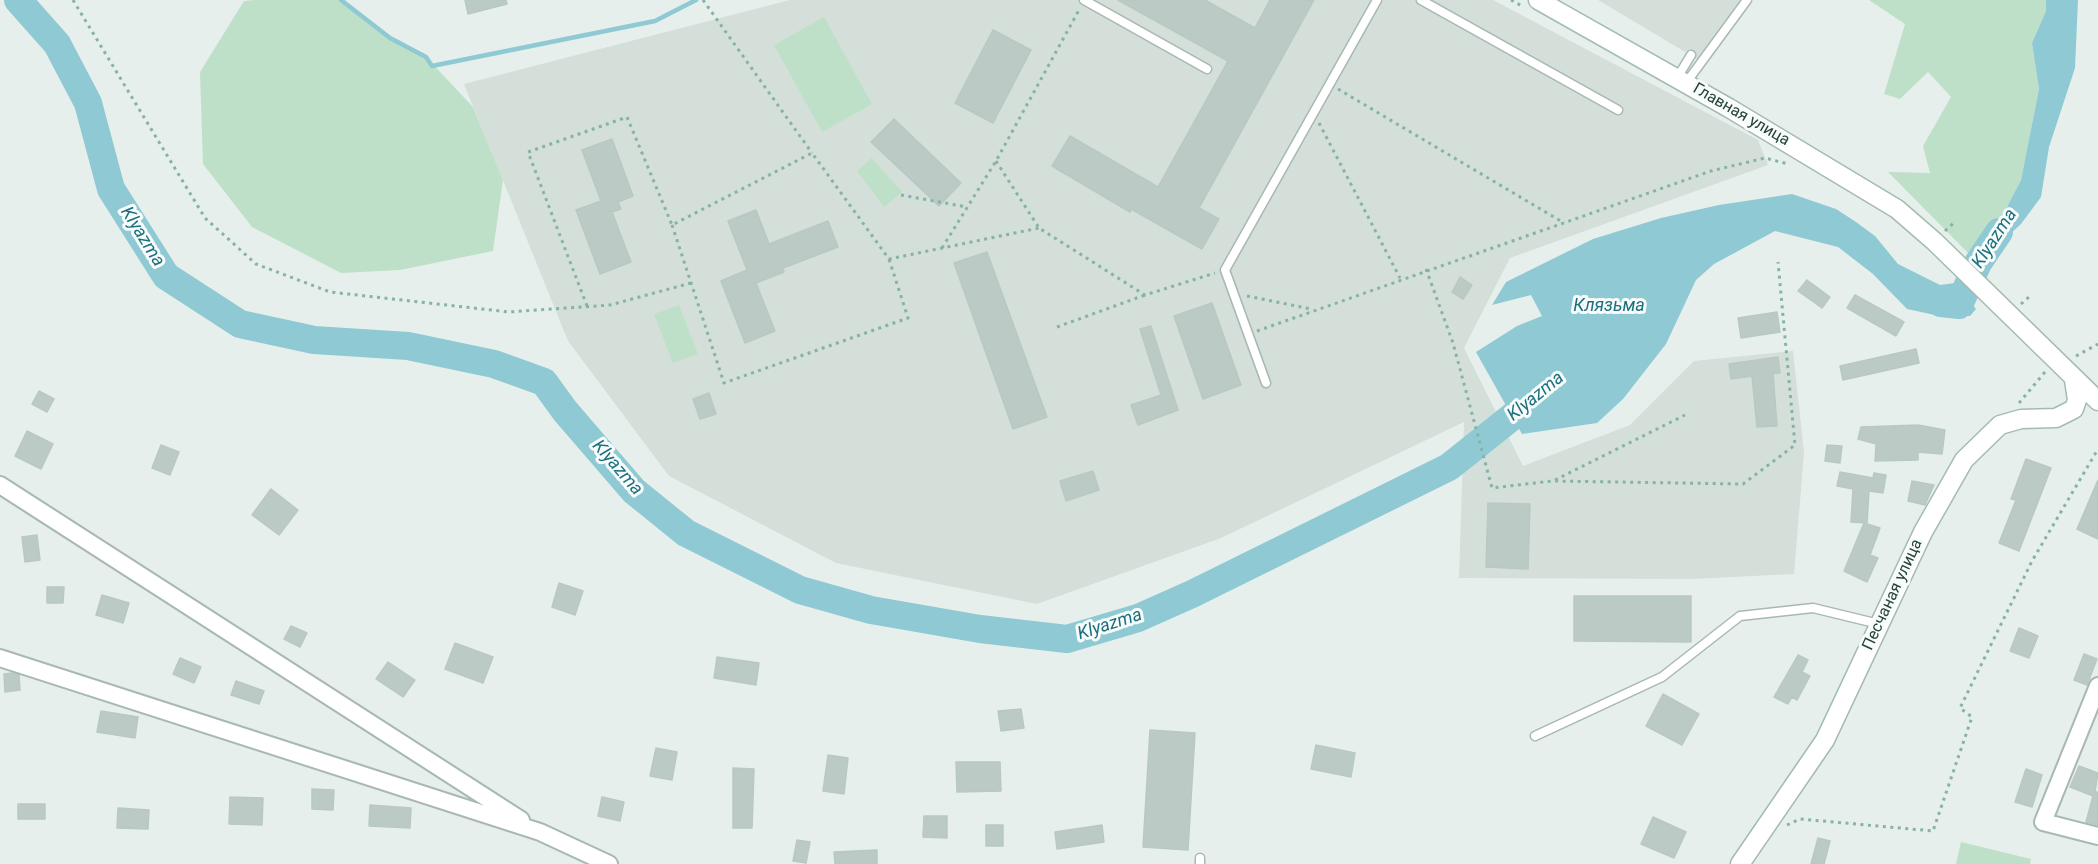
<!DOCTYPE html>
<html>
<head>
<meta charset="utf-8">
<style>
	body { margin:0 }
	canvas { display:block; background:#e6efeb }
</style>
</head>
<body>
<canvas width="2098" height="864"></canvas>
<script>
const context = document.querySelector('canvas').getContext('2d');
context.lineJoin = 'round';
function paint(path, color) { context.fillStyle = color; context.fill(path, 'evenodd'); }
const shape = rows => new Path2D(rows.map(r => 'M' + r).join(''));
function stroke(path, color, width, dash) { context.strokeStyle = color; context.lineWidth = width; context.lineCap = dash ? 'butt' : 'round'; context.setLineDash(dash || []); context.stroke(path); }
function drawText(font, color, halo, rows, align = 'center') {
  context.font = font + ' Roboto,sans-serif'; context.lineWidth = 6; context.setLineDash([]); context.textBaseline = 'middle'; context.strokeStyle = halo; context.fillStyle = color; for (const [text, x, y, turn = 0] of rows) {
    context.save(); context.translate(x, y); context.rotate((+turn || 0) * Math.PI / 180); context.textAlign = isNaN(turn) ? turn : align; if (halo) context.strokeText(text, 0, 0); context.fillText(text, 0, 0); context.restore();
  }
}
paint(shape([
	[790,0,1493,0,1758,140,1768,165,1510,258,1464,348,1523,466,1630,425,1694,361,1793,351,1804,453,1794,574,1692,579,1459,578,1464,422,1221,538,1037,604,836,563,669,476,568,341,464,84],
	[1598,0,1741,0,1697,59]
]), '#d4dfda');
paint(shape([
	[255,0,341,0,390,38,426,57,473,107,503,180,493,251,400,270,341,273,252,227,203,164,200,72,244,1],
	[1869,0,2046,0,2046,11,2032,43,2039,89,2021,180,1978,263,1888,172,1930,173,1923,146,1951,97,1928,72,1900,99,1884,94,1905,24],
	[824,17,872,104,822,132,774,45],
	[872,158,902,192,884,207,857,171],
	[679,305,698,354,673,363,654,314],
	[1961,842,2031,859,2030,864,1956,864]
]), '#bfe0c8');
paint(shape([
	[2046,0,2078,0,2075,68,2049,147,2041,197,2021,224,1978,263,2021,180,2039,89,2032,43,2046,11],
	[1792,194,1836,209,1856,222,1875,236,1898,264,1940,285,1955,283,1976,309,1970,316,1935,315,1907,309,1873,274,1838,247,1775,231,1714,264,1696,280,1666,344,1623,399,1597,423,1522,434,1476,352,1517,326,1542,316,1531,295,1492,305,1506,282,1593,239,1661,218,1719,205]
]), '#8ec9d4');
stroke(shape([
	[341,0,390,38,426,57,432,66,655,21,696,0]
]), '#8ec9d4', 4.5);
stroke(shape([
	[18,0,57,44,88,103,111,189,166,276,240,324,314,340,408,346,494,364,544,382,565,411,634,491,686,533,800,590,871,610,980,629,1067,639,1138,618,1192,594,1449,467,1543,392],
	[1934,299,1941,303,1959,305,1978,263,1999,232]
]), '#8ec9d4', 28);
const building = shape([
	[465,0,506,0,507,4,468,14,465,0],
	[1118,0,1205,0,1255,28,1270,0,1314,0,1199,208,1219,219,1202,249,1131,209,1130,212,1052,166,1070,136,1158,187,1228,61,1118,0],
	[993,30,1031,50,993,123,955,103,993,30],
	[894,119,961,183,939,206,871,142,894,119],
	[612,139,633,196,618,202,621,209,612,212,631,262,600,274,576,210,601,201,582,150,612,139],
	[756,210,769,244,828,221,838,247,783,268,784,272,756,283,775,331,745,343,721,281,747,270,728,221,756,210],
	[987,252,1047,417,1013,429,954,263,987,252],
	[1460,277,1472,285,1463,299,1452,292,1460,277],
	[1807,280,1830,297,1822,308,1798,291,1807,280],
	[1855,295,1904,322,1896,336,1847,308,1855,295],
	[1212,303,1241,385,1203,399,1174,316,1212,303],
	[1777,312,1780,332,1741,338,1738,318,1777,312],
	[1151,326,1178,410,1138,425,1131,405,1161,395,1140,329,1151,326],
	[1916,349,1919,363,1843,380,1840,366,1916,349],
	[1778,357,1780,373,1773,373,1777,426,1757,427,1752,376,1731,379,1729,364,1778,357],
	[39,391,54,399,47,412,32,404,39,391],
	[709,393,716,414,700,419,693,399,709,393],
	[1918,425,1945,430,1942,454,1918,452,1918,460,1875,461,1876,444,1858,439,1861,427,1918,425],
	[27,431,53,444,41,469,15,456,27,431],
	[161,445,179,452,170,475,152,468,161,445],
	[1827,445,1842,446,1840,463,1825,461,1827,445],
	[2026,459,2051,468,2019,551,1999,543,2016,500,2011,499,2026,459],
	[1093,471,1099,490,1066,501,1060,481,1093,471],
	[1840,472,1873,478,1874,473,1886,475,1883,493,1869,491,1867,523,1851,522,1853,489,1837,486,1840,472],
	[2098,480,2098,539,2077,529,2098,480],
	[1912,481,1934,485,1925,505,1908,501,1912,481],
	[271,489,298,510,279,535,252,515,271,489],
	[1488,503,1530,504,1528,569,1486,567,1488,503],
	[1864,523,1880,528,1870,555,1878,558,1867,582,1844,571,1864,523],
	[37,535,40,560,25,562,22,537,37,535],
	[559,583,583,591,575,615,552,607,559,583],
	[47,587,64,587,63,603,47,603,47,587],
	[102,595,129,603,123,623,96,615,102,595],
	[1574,596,1691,596,1691,642,1574,641,1574,596],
	[291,626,307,633,300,647,284,639,291,626],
	[2019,628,2038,636,2029,658,2010,651,2019,628],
	[455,643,493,657,483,683,445,669,455,643],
	[2084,654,2097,659,2087,685,2074,680,2084,654],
	[1798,655,1808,660,1802,672,1810,676,1797,700,1792,697,1788,704,1774,697,1798,655],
	[717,657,759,663,756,685,714,678,717,657],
	[180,658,201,667,194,683,173,674,180,658],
	[388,662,415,680,403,697,376,679,388,662],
	[12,673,19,675,20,690,5,692,4,674,12,673],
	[236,681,264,691,259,704,231,695,236,681],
	[1663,694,1699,714,1682,745,1646,726,1663,694],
	[1021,709,1024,728,1001,731,998,711,1021,709],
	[101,711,138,717,135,738,97,732,101,711],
	[1150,730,1195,733,1188,850,1143,847,1150,730],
	[1316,745,1355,753,1351,777,1311,769,1316,745],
	[656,748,677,752,672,780,650,776,656,748],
	[828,755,848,758,844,794,823,791,828,755],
	[956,762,1000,762,1001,791,957,792,956,762],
	[2079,766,2098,773,2095,792,2098,792,2098,825,2086,822,2093,796,2070,787,2079,766],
	[733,768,754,769,752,828,733,828,733,768],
	[2026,769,2042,775,2032,807,2015,802,2026,769],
	[312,789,334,790,333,810,312,809,312,789],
	[230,797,263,798,262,825,229,824,230,797],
	[602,797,624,802,620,821,598,816,602,797],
	[18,804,45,804,45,819,18,819,18,804],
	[370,805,411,808,410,828,369,826,370,805],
	[118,808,149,810,148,829,117,828,118,808],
	[924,816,947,816,947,838,923,837,924,816],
	[1653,817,1686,832,1674,858,1641,844,1653,817],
	[986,825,1003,825,1003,846,986,846,986,825],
	[1102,825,1104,842,1057,849,1055,832,1102,825],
	[1818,838,1830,841,1824,864,1811,864,1818,838],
	[797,840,810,842,806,863,793,861,797,840],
	[877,850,877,864,835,864,834,852,877,850]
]);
paint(building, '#bbcac4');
stroke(building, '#b8c9c2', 1.5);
const lane = shape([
	[1084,0,1207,69],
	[1421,0,1618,110],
	[1677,78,1691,55],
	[1686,83,1747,0],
	[1266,383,1225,270,1377,0],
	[1535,736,1662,677,1740,616,1813,608,1879,624],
	[1200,864,1200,858]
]);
const street = shape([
	[0,485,521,820],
	[0,658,540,832,609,864],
	[2098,686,2043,822,2098,836]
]);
const secondary = shape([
	[1538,0,1729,108,1897,209,1935,242,2098,401],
	[1740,864,1825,740,1923,532,1964,460,2000,425,2021,419,2056,418,2074,409,2077,400,2074,380]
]);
stroke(lane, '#a8b8b2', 11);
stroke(street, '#a8b8b2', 20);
stroke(secondary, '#a4bbb3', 21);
stroke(shape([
	[73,0,205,218,256,264,330,292,509,312,610,305,691,283],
	[703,0,812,153],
	[1511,0,1522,6],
	[1338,89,1564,223],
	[1319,123,1400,278],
	[996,161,1039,228,1145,295,1215,273],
	[901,195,967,207],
	[672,225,724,383,908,318,889,259],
	[1945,231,1956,221],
	[942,248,996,161,1079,10],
	[1426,269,1453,343,1492,488,1552,481,1743,484,1795,445,1778,262],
	[1247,296,1311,309],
	[2021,304,2030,296],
	[587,306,528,152,627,117,672,225,812,153,889,259,1039,228],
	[1057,327,1145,295],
	[1257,331,1711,171,1765,158,1788,164],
	[2076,356,2098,344],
	[2019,403,2045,372],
	[1555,480,1685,415],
	[1787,825,1800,819,1933,831,1972,717,1960,708,2032,561,2098,449]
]), '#86b3a5', 3, [3, 4.5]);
stroke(lane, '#fff', 8);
stroke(street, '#fff', 16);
stroke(secondary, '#fff', 18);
drawText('16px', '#24423a', '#f7fbf9', [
	["Главная улица",1741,115,30],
	["Песчаная улица",1893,595,-65]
]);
drawText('italic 18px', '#1c6f80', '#f7fbf9', [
	["Klyazma",142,237,58],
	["Klyazma",1995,239,-57],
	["Клязьма",1609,306],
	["Klyazma",1536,397,-39],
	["Klyazma",617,468,49],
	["Klyazma",1110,625,-18]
]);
</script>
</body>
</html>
